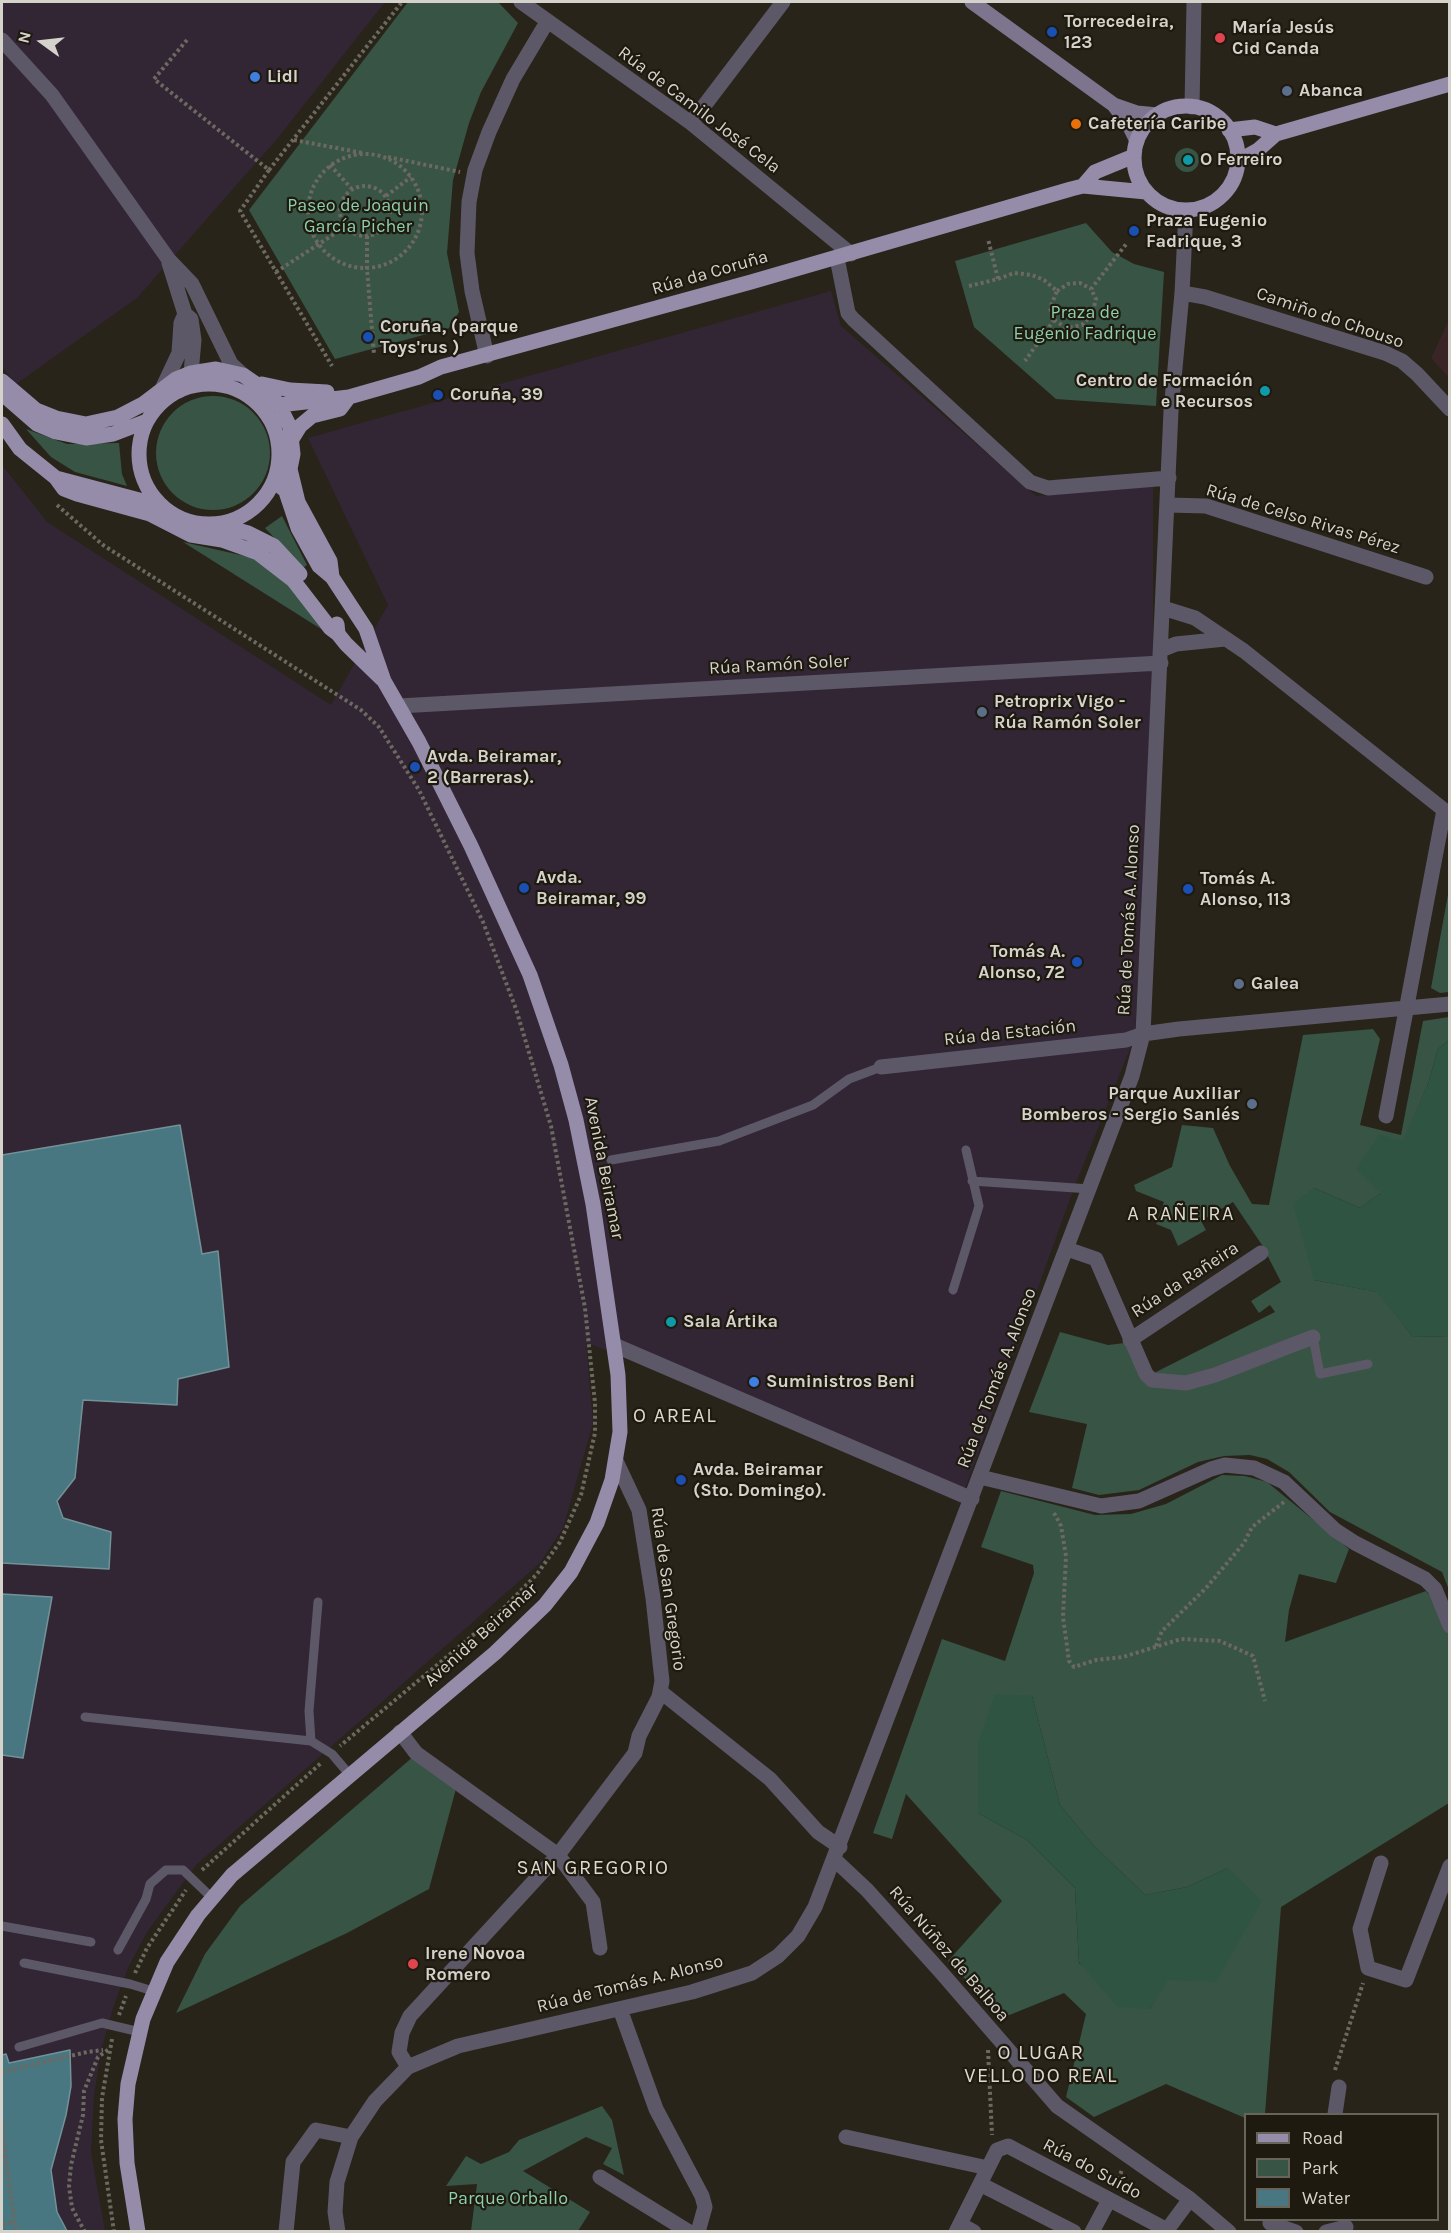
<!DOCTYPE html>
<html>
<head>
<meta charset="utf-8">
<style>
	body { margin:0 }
	#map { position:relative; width:1451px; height:2233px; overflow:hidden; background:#28241a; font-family:Karla,sans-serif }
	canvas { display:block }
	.frame { position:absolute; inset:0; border:3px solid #d5d2cb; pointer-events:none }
	.legend { position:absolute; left:1244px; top:2113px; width:195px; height:108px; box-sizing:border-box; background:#1e1a10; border:2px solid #67645b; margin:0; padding:8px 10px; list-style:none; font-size:18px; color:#d5d2cb }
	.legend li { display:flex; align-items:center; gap:12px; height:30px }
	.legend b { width:30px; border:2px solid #67645b }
	.north { position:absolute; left:12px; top:12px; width:60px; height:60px; -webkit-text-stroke:4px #1e1a10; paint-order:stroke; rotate:285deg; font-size:16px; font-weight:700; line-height:24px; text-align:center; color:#d5d2cb }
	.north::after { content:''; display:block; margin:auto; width:21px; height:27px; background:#d5d2cb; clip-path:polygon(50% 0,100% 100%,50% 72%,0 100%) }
</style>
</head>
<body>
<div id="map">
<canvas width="1451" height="2233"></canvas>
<div class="frame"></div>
<ul class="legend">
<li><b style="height:8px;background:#958caa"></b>Road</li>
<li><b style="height:16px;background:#375445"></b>Park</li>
<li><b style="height:16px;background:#487781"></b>Water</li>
</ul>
<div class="north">N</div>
</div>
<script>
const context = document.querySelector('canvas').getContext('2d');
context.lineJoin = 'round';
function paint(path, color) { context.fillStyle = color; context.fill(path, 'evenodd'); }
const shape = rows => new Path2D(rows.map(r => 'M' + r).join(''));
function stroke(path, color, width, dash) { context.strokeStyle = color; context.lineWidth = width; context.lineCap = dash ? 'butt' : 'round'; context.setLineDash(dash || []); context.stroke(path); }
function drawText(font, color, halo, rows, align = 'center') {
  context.font = font + ' Karla,sans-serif'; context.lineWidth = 4.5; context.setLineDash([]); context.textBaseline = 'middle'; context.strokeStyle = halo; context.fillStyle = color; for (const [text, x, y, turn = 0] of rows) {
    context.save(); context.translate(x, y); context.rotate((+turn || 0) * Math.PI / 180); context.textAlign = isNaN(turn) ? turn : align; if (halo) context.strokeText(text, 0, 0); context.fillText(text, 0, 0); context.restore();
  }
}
paint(shape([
	[2,2,385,2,277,139,137,298,16,384,2,367],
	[831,291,841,326,1036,496,1153,485,1153,667,1135,1036,1074,1188,960,1503,635,1360,586,1343,593,1423,563,1528,540,1563,196,1865,147,1932,128,1968,113,2008,101,2051,94,2096,91,2152,105,2231,67,2231,57,2212,51,2170,58,2144,70,2051,8,2063,6,2054,2,2055,2,1755,23,1758,52,1597,2,1594,2,1563,109,1569,111,1532,63,1518,57,1501,75,1478,83,1399,177,1404,177,1379,229,1367,218,1252,202,1254,179,1125,2,1155,2,465,47,522,331,705,388,605,308,438]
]), '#322635');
paint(shape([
	[1449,320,1450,378,1449,378,1431,358]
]), '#392526');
paint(shape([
	[408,2,498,2,518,23,481,92,469,123,453,180,447,253,459,312,449,328,335,359,249,210],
	'1175 160a12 12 0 1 1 24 0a12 12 0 1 1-24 0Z',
	[1086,223,1112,252,1134,264,1164,272,1156,406,1056,399,974,327,955,261],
	'156 453a57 57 0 1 1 114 0a57 57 0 1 1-114 0Z',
	[26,429,67,444,119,443,122,474,127,486,75,472,51,457],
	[282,516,307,565,303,568,265,528],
	[183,542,258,559,285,580,321,629],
	[1449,889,1449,992,1440,993,1431,988],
	[1449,1017,1449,1040,1438,1049,1428,1084,1381,1193,1360,1208,1314,1188,1314,1280,1378,1292,1413,1337,1449,1336,1449,1590,1442,1572,1330,1512,1289,1472,1267,1459,1250,1455,1224,1456,1198,1462,1139,1490,1099,1495,1072,1488,1087,1424,1029,1412,1060,1332,1108,1345,1125,1343,1154,1373,1275,1312,1270,1305,1259,1313,1251,1301,1281,1282,1262,1245,1233,1202,1201,1221,1206,1230,1178,1246,1171,1230,1156,1224,1164,1202,1136,1191,1134,1185,1172,1167,1182,1125,1213,1128,1230,1166,1252,1204,1269,1205,1303,1035,1373,1029,1380,1039,1360,1125,1401,1135,1423,1021],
	[1222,1475,1245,1476,1267,1482,1349,1549,1336,1583,1299,1574,1289,1610,1285,1642,1426,1591,1439,1604,1449,1637,1449,1803,1281,1907,1265,2114,1246,2114,1245,2118,1166,2084,1094,2117,1066,2097,1086,2014,1064,1993,1002,2018,948,1961,1002,1901,906,1794,892,1839,873,1833,942,1639,1005,1661,1034,1573,1033,1565,981,1547,1001,1491,1095,1515,1131,1514,1166,1504],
	[1032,1696,1060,1805,1093,1845,1145,1895,1187,1887,1228,1868,1150,2009,1079,1963,1075,1888,1027,1840,978,1813],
	[414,1756,457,1785,429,1889,347,1933,176,2013,205,1954,240,1906],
	[602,2106,612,2120,624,2175,603,2164,612,2148,586,2137,523,2171,590,2212,578,2231,471,2231,477,2184,446,2186,466,2156,481,2164,509,2152,519,2140]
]), '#375445');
paint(shape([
	[1449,1040,1449,1336,1413,1337,1377,1292,1314,1280,1293,1203,1314,1188,1360,1208,1381,1193,1356,1169,1379,1135,1403,1140,1428,1084,1438,1049],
	[995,1694,1032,1696,1060,1805,1093,1845,1145,1895,1187,1887,1228,1868,1262,1901,1216,1982,1168,1980,1150,2009,1117,2007,1079,1962,1075,1888,1027,1840,978,1813,978,1743]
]), '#2f5542');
const water = shape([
	[180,1125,202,1254,218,1251,229,1367,178,1379,177,1405,83,1400,75,1478,57,1501,63,1518,111,1532,109,1569,2,1563,2,1155,180,1125],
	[2,1594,52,1597,23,1758,2,1755,2,1594],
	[70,2050,71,2086,66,2115,51,2170,57,2212,67,2231,2,2231,2,2055,6,2054,9,2063,70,2050]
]);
paint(water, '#487781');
stroke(water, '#729297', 1.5);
stroke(shape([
	[187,40,154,79,269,170,240,211,332,366],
	[294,140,363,153],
	'308 211a57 57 0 1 1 114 0a57 57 0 1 1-114 0Z',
	[388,157,460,172],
	[330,165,351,188],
	[269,170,402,2],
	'340 211a25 25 0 1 1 50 0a25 25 0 1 1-50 0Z',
	[386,196,411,177],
	[367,236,367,269,374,354],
	[276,272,345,227],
	[998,279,1014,273,1032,275,1044,280,1057,291,1050,308,1054,320,1025,361],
	[969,286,998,279,988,239],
	[1057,291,1068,284,1080,283,1091,289],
	[1054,320,1067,328,1082,325,1092,315,1096,299,1091,289,1127,243],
	[57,505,103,545,361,710,379,727,419,790,483,922,516,1009,551,1126,585,1308,595,1403,595,1433,581,1495,560,1542,537,1574,497,1615,340,1746],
	[1054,1513,1061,1526,1066,1556,1063,1617,1069,1661,1074,1667,1096,1660,1123,1657,1181,1639,1220,1641,1253,1656,1265,1701],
	[1156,1646,1162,1631,1206,1588,1244,1543,1252,1527,1284,1502],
	[202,1870,321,1763],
	[135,1973,147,1948,186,1890],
	[119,2015,126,1996],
	[112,2039,102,2098,101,2140,114,2232],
	[988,2050,992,2135],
	[1335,2070,1363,1983],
	[2,2072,87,2052,103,2050],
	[2,2120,3,2131],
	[2,2131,16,2232],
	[1116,2185,1122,2170],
	[2,2224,14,2222],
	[85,2232,72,2208,69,2186,71,2165,83,2115,84,2091,98,2057,108,2050]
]), '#6c6960', 4, [3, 3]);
stroke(shape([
	[611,1160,719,1141,813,1105,849,1079,881,1067],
	[972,1181,1090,1189],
	[953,1290,979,1206,966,1150],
	[1313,1337,1320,1374,1368,1364],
	[85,1717,311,1741,332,1754,349,1774],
	[311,1741,309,1711,318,1602],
	[2,1926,91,1942],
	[118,1950,146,1899,150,1884,166,1870,183,1870,211,1897],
	[24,1963,130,1984,153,1991],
	[19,2047,102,2023,140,2032]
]), '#5d5867', 9);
stroke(shape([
	[521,2,691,123,851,254],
	[2,40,52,95,169,260,192,284,231,364,243,375],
	[1192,107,1194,2],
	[691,123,783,2],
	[837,258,848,313,853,319,1030,482,1048,488,1169,478],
	[169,263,185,314,191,319,194,340,191,373,179,391],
	[1182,293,1205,297,1385,353,1402,361,1417,374,1450,409],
	[487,356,472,291,467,253,469,202,475,170,489,132,513,79,547,22],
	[163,387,179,353,181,323,185,314],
	[1168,505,1206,506,1426,577],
	[1163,608,1195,618,1244,651,1444,810,1386,1116],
	[1161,650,1176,644,1225,639],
	[399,706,1161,663],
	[881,1067,1126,1040,1143,1034,1179,1029,1450,1004],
	[1067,1249,1096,1259,1146,1374,1152,1380,1186,1383,1215,1375,1313,1337],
	[1130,1340,1261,1253],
	[614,1345,972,1499],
	[980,1477,1101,1506,1139,1501,1211,1469,1225,1465,1254,1468,1284,1482,1335,1530,1355,1543,1425,1579,1435,1589,1450,1626],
	[661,1692,770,1779,818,1832,840,1847],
	[400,1732,416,1753,558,1855,593,1902,600,1948],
	[835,1860,867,1890,940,1971,1057,2106,1190,2199,1229,2232],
	[1381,1863,1360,1929,1368,1968,1406,1980,1450,1866],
	[620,2009,656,2109,702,2196,705,2207,698,2232],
	[408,2067,399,2052,402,2033,410,2016,558,1855,635,1753,639,1736,659,1697,662,1681,653,1598,639,1510,616,1461],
	[1335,2114,1339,2087],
	[846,2137,988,2168],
	[600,2177,689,2232],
	[980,2184,1074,2232],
	[1270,2223,1296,2232],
	[960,2224,974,2232],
	[286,2232,293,2162,316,2130,351,2137],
	[338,2232,335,2212,337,2182,351,2137,375,2101,408,2067,458,2046,692,1992,752,1973,778,1956,798,1936,815,1907,1132,1076,1143,1034,1171,411,1182,293,1186,211],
	[956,2232,997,2150,1008,2146,1167,2230,1190,2199],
	[1092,2232,1109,2200],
	[1326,2232,1346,2227]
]), '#5d5867', 15);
stroke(shape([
	[972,2,1114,105,1129,125,1137,141],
	[1114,105,1137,113,1157,115]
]), '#7d758d', 15);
stroke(shape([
	'1134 158a52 52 0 1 1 104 0a52 52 0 1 1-104 0Z',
	[1229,130,1255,127,1276,134],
	[1238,161,1258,150,1276,134,1450,84],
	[1083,186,1095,172,1134,156],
	[2,381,36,410,56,418,86,424,118,417,143,404,176,379,191,373,216,369,243,375,269,393,279,405,290,427,293,454,290,469,282,488],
	'139 454a70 70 0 1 1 140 0a70 70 0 1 1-140 0Z',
	[262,384,290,390,327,392],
	[6,397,37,424,56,432,86,438,113,434,147,421],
	[256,401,279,405,349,397,419,377,441,367,751,282,1071,189,1083,186,1146,192],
	[2,424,20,449,56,478,143,501,155,499],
	[292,439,300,426,312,416,340,409,349,397],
	[290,469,298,502,330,561,332,577],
	[56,478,64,489,77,494,150,514,191,535,222,540,258,553,293,580,330,628,338,634],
	[220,525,248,533,274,546,300,574],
	[337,624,338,634,346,644,382,679],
	[138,2232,127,2163,125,2119,128,2084,143,2019,167,1962,198,1915,232,1875,495,1653,545,1605,571,1572,597,1523,612,1480,620,1432,618,1375,593,1204,576,1120,561,1065,530,975,471,846,419,742,384,681,366,629,332,577,319,566,298,528,278,468]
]), '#958caa', 15);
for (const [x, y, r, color] of [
	[1052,32,6,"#1a4fb4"],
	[1220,38,6,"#e0444e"],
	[255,77,6,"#3f7fe0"],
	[1287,91,6,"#5c6f8a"],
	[1076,124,6,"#e8710a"],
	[1188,160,6,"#0f9aa8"],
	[1134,231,6,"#1a4fb4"],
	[368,337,6,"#1a4fb4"],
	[1265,391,6,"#0f9aa8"],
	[438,395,6,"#1a4fb4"],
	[982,712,6,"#5c6f8a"],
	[415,767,6,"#1a4fb4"],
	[524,888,6,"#1a4fb4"],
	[1188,889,6,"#1a4fb4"],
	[1077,962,6,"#1a4fb4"],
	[1239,984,6,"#5c6f8a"],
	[1252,1104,6,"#5c6f8a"],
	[671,1322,6,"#0f9aa8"],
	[754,1382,6,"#3f7fe0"],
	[681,1480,6,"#1a4fb4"],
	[413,1964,6,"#e0444e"]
]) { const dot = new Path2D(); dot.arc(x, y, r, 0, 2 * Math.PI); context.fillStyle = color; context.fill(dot); stroke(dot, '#1e1a10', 2); }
drawText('bold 18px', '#d5d2cb', '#1e1a10', [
	["Torrecedeira,",1064,22],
	["123",1064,43],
	["María Jesús",1232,28],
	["Cid Canda",1232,49],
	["Lidl",267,77],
	["Abanca",1299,91],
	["Cafetería Caribe",1088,124],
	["O Ferreiro",1200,160],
	["Praza Eugenio",1146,221],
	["Fadrique, 3",1146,242],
	["Coruña, (parque",380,327],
	["Toys'rus )",380,348],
	["Centro de Formación",1253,381,"right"],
	["e Recursos",1253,402,"right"],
	["Coruña, 39",450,395],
	["Petroprix Vigo -",994,702],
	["Rúa Ramón Soler",994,723],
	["Avda. Beiramar,",427,757],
	["2 (Barreras).",427,778],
	["Avda.",536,878],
	["Beiramar, 99",536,899],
	["Tomás A.",1200,879],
	["Alonso, 113",1200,900],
	["Tomás A.",1065,952,"right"],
	["Alonso, 72",1065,973,"right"],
	["Galea",1251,984],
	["Parque Auxiliar",1240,1094,"right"],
	["Bomberos - Sergio Sanlés",1240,1115,"right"],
	["Sala Ártika",683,1322],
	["Suministros Beni",766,1382],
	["Avda. Beiramar",693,1470],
	["(Sto. Domingo).",693,1491],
	["Irene Novoa",425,1954],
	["Romero",425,1975]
], 'left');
drawText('18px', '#d5d2cb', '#1e1a10', [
	["Rúa de Camilo José Cela",699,110,37],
	["Rúa da Coruña",710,273,-16],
	["Camiño do Chouso",1330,318,19],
	["Rúa de Celso Rivas Pérez",1303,519,17],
	["Rúa Ramón Soler",779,665,-3],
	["Rúa de Tomás A. Alonso",1129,920,-87],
	["Rúa da Estación",1010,1033,-6],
	["Avenida Beiramar",604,1168,79],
	["Rúa da Rañeira",1185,1280,-33],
	["Rúa de Tomás A. Alonso",997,1378,-69],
	["Rúa de San Gregorio",668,1589,82],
	["Avenida Beiramar",481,1635,-42],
	["Rúa Núñez de Balboa",949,1954,49],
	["Rúa de Tomás A. Alonso",630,1984,-14],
	["Rúa do Suído",1092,2169,28]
]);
drawText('18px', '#8dd0ae', '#1e1a10', [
	["Paseo de Joaquin",358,206],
	["García Picher",358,227],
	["Praza de",1085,313],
	["Eugenio Fadrique",1085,334],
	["Parque Orballo",508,2199]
]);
context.letterSpacing = '1.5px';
drawText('20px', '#e0dacd', '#1e1a10', [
	["A RAÑEIRA",1181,1214],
	["O AREAL",675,1416],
	["SAN GREGORIO",593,1868],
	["O LUGAR",1041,2053],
	["VELLO DO REAL",1041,2076]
]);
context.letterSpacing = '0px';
</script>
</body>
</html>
